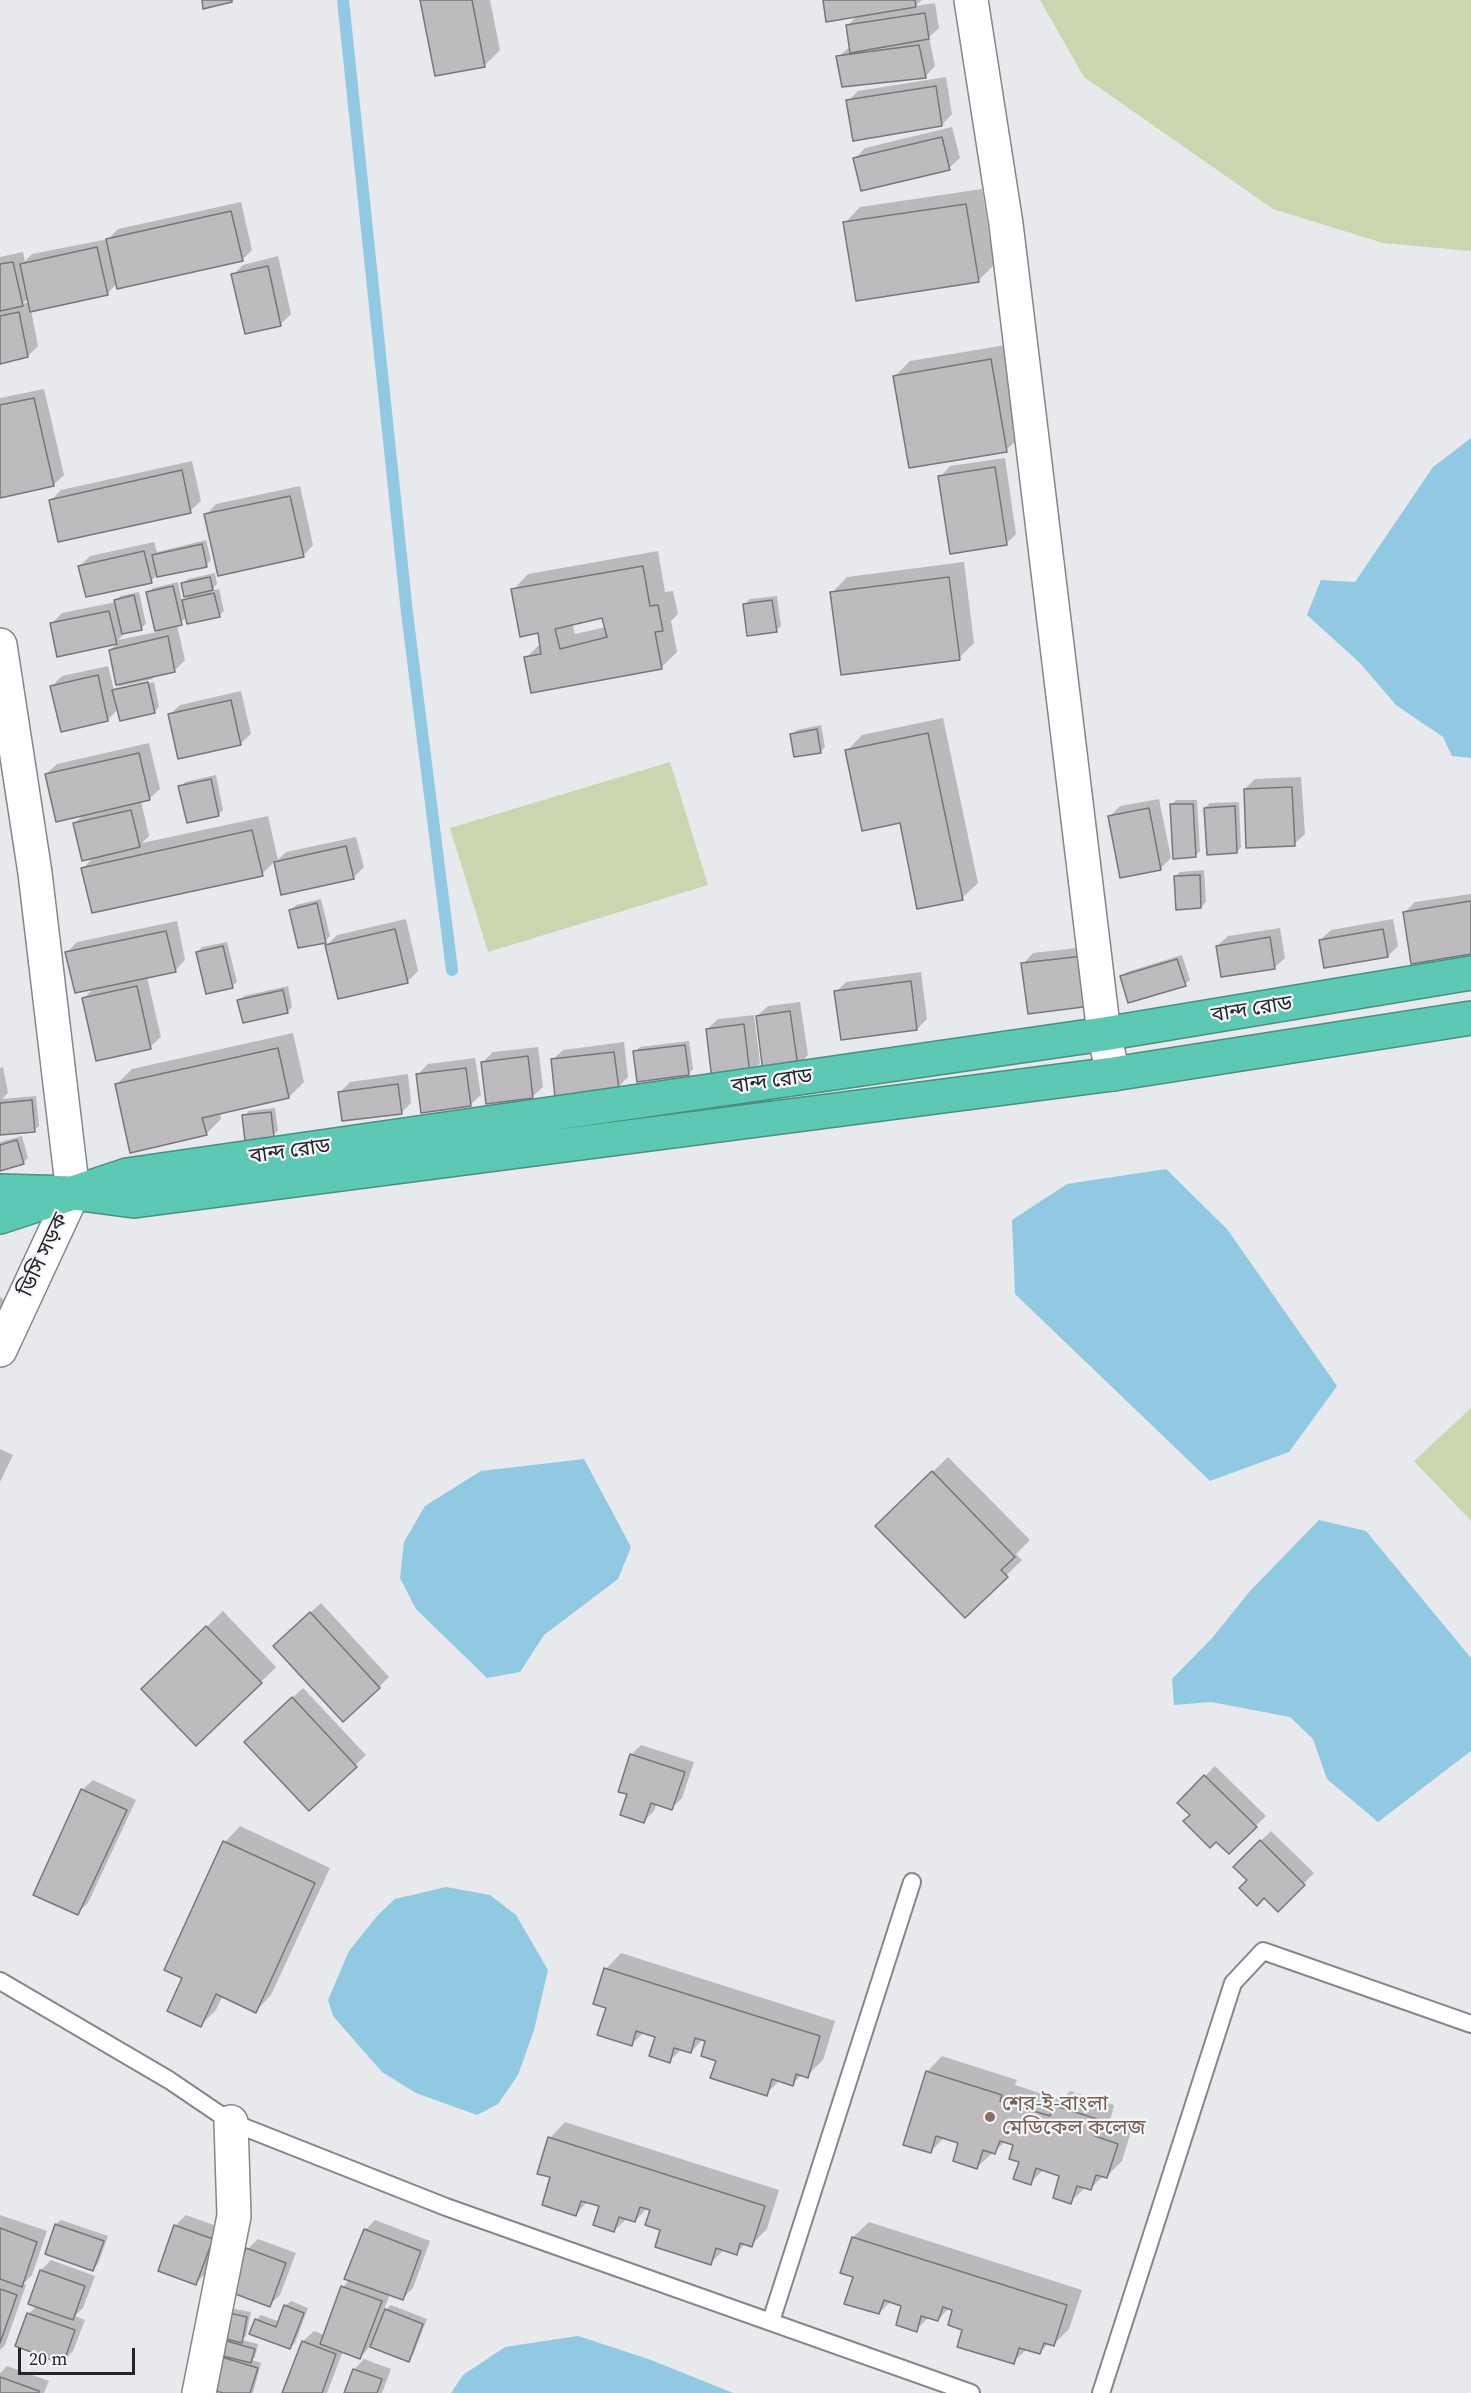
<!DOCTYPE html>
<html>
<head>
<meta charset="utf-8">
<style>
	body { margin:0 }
	#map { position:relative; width:1471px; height:2393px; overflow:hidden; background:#e7e9ec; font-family:"Source Serif 4",serif }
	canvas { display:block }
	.scale { position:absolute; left:18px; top:2348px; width:117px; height:27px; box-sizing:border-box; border:3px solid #252627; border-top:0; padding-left:8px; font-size:18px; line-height:21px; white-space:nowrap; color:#252627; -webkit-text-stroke:4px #f5f6f9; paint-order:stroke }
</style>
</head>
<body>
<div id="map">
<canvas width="1471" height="2393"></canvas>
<div class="scale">20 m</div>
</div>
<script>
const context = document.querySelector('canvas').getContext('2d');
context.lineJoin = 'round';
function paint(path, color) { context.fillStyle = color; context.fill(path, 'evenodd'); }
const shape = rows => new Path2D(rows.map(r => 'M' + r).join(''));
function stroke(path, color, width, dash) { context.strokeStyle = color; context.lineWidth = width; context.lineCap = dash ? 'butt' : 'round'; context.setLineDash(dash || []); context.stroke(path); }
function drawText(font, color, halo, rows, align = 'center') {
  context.font = font + ' "Source Serif 4","Noto Sans Bengali",serif'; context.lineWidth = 4.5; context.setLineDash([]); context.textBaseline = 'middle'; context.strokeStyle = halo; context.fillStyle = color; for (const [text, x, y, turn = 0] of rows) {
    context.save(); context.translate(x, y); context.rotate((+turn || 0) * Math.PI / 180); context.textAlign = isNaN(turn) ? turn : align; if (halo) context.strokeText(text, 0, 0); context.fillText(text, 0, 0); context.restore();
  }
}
paint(shape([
	[1040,0,1471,0,1471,251,1383,243,1273,209,1084,77],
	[670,762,708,885,488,952,450,828],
	[1471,1408,1471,1521,1414,1461]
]), '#cbd6b0');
paint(shape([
	[1471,438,1471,758,1452,756,1443,737,1396,705,1360,663,1307,615,1321,580,1355,582,1433,467],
	[1166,1169,1227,1229,1337,1386,1289,1452,1210,1481,1015,1294,1012,1220,1067,1184],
	[584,1459,631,1547,618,1579,544,1635,520,1672,487,1678,416,1609,400,1578,404,1542,425,1506,481,1471],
	[1319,1520,1366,1531,1471,1658,1471,1751,1378,1822,1327,1779,1313,1739,1290,1717,1211,1702,1174,1705,1172,1679,1213,1637,1250,1591],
	[446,1887,490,1895,516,1915,548,1970,534,2030,518,2075,498,2104,477,2115,416,2093,382,2072,333,2016,328,2000,349,1951,378,1915,395,1899],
	[578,2336,651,2360,733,2393,451,2393,463,2375,505,2347]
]), '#91c8e2');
paint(shape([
	[422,0,490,0,500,50,484,66],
	[824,0,922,0,915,6,935,3,939,28,929,37,935,66,925,77,838,57,851,46,847,26,858,15],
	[946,77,952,114,942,125,848,101,858,91],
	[952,127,960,158,949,168,855,159,865,148],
	[982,189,994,265,978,281,845,223,860,207],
	[241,202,252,250,242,260,117,283,107,294,31,310,38,346,28,356,0,362,0,257,23,252,25,261,32,254,108,239,118,229],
	[29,298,30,302,22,304],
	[278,256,291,314,281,324,233,275,243,265],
	[1006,345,1022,435,1006,450,894,377,910,361],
	[44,389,64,475,53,485,0,496,0,398],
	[1005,458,1016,534,1006,544,940,477,950,466],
	[192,461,201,501,190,511,51,500,61,490],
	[300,486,313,545,303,556,206,515,216,504],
	[206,540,211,560,206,565,158,574,151,581,80,566,90,556,154,542,157,552],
	[658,551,665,592,673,591,678,614,671,621,677,652,661,668,526,658,541,643,539,632,513,590,528,574],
	[603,616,606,627,575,634,572,623],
	[964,562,974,643,959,658,832,593,847,577],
	[215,573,217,584,210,591,219,589,224,611,219,616,187,617,177,625,185,660,175,670,152,675,153,679,117,687,117,690,154,682,159,707,154,712,118,709,108,720,52,686,62,676,108,666,114,690,122,682,110,650,119,642,58,655,51,624,62,613,116,602,120,596,139,592,146,624,141,628,126,632,118,640,157,632,148,593,153,588,178,582,182,602,190,594,183,583,188,579],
	[777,596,781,626,776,630,745,604,750,599],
	[241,691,251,734,240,744,169,715,180,705],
	[943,718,978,883,962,898,847,751,862,735],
	[821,725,825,747,821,751,792,734,797,730],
	[149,743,160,789,149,799,141,801,149,836,142,843,268,816,278,860,286,852,356,837,364,867,354,877,282,893,275,861,262,874,83,868,95,856,75,823,84,814,46,774,57,764],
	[216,775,223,810,219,814,180,787,185,782],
	[1301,777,1305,834,1294,844,1245,789,1255,779],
	[1159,799,1171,858,1160,869,1110,816,1120,806],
	[1176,800,1197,800,1200,851,1195,856,1171,805],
	[1239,802,1241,847,1237,852,1205,808,1210,803],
	[1204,870,1206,902,1201,907,1175,877,1180,872],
	[1471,894,1471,953,1404,913,1415,902],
	[321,899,330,936,325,941,291,910,296,905],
	[406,919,418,971,407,982,327,945,337,935],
	[1393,919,1398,946,1388,956,1320,940,1331,930],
	[177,921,185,960,175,971,147,977,161,1037,150,1047,83,999,94,988,67,952,77,942],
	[1280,928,1285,958,1274,968,1217,946,1228,936],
	[227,942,237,982,232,986,198,952,202,947],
	[1094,946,1101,994,1023,964,1033,953],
	[1182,955,1190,980,1185,984,1122,976,1127,972],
	[921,972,927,1019,917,1029,836,992,846,982],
	[288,986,292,1007,287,1012,239,1001,244,996],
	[800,1002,808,1055,797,1066,757,1016,768,1006],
	[754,1015,760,1063,750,1074,707,1029,718,1019],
	[293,1033,304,1082,289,1097,220,1112,221,1119,206,1134,116,1085,132,1069],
	[689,1041,693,1069,688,1074,635,1052,640,1047],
	[624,1042,628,1077,618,1087,552,1060,563,1050],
	[538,1047,543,1087,532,1097,482,1063,493,1052],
	[475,1058,481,1095,470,1105,418,1074,428,1064],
	[3,1067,8,1093,2,1099,36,1096,39,1126,34,1130,0,1134,0,1068],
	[408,1074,411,1103,401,1113,340,1092,350,1082],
	[275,1108,278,1131,273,1135,244,1116,249,1111],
	[22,1136,28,1158,23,1163,0,1169,0,1142],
	[0,1297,19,1310,0,1331],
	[0,1449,13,1455,0,1482],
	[948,1457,1030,1540,1016,1554,1022,1560,965,1616,877,1526],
	[321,1603,389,1677,379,1687,285,1636],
	[223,1611,276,1667,261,1682,158,1674],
	[303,1688,366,1755,309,1809,256,1732],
	[641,1745,694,1762,682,1798,672,1808,657,1803,654,1811,644,1821,629,1793,631,1755],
	[1215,1766,1266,1816,1229,1852,1179,1802],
	[93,1780,136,1800,88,1903,77,1913,82,1790],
	[240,1826,330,1868,271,1995,256,2011,223,1995,216,2010,201,2025,184,1977,225,1842],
	[1271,1831,1314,1873,1278,1910,1235,1867],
	[621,1953,835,2021,823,2060,807,2076,802,2074,793,2084,780,2080,766,2094,718,2060,707,2040,703,2039,691,2052,682,2049,669,2061,656,2036,644,2032,631,2045,608,2007,606,1969],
	[942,2056,1017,2080,1015,2085,1061,2100,1070,2091,1114,2105,1110,2121,1132,2128,1122,2161,1107,2176,1104,2175,1091,2188,1086,2187,1070,2202,1061,2175,1044,2169,1030,2183,1015,2144,1006,2141,977,2167,960,2142,945,2137,930,2152,927,2072],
	[565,2122,779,2190,767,2229,751,2245,746,2243,737,2253,725,2249,710,2263,662,2229,652,2210,647,2208,635,2221,627,2218,614,2231,601,2205,588,2201,576,2214,552,2176,550,2138],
	[0,2215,47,2231,32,2275,23,2284,26,2285,5,2345,0,2350],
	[186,2215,222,2228,206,2273,196,2283,175,2226],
	[61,2220,108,2236,98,2264,93,2269,47,2253,56,2224],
	[375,2220,430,2241,413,2288,402,2299,390,2294,383,2312,391,2305,427,2319,413,2355,408,2360,370,2346,360,2358,343,2351,327,2393,284,2393,303,2341,314,2331,324,2335,343,2287,350,2279,365,2230],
	[869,2222,1082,2290,1069,2329,1054,2344,1049,2343,1039,2353,1027,2349,1013,2362,964,2329,954,2309,950,2307,938,2320,929,2317,916,2330,903,2305,891,2301,879,2313,854,2276,853,2237],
	[258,2239,296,2253,280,2295,269,2305,248,2249],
	[51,2260,95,2276,83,2308,75,2316,85,2320,73,2351,63,2362,28,2314,37,2306,41,2270],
	[291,2301,308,2308,295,2343,290,2348,256,2320,261,2315,280,2322,286,2305],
	[230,2308,251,2312,246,2336,242,2340,258,2344,255,2357,252,2360,261,2363,253,2393,228,2393,210,2388],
	[364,2359,391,2369,382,2393,346,2393,354,2370],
	[7,2366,49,2381,44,2393,0,2393,0,2373]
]), '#0003');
stroke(shape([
	[343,0,407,613,452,970]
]), '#91c8e2', 12);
const building = shape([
	[202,0,232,0,232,2,203,9,202,0],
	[420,0,472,0,485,67,435,76,420,0],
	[823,0,915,0,916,7,826,22,823,0],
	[925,13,929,39,850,53,846,25,925,13],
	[919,45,926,78,842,87,836,56,919,45],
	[936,86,942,126,853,141,846,100,936,86],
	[942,137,950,170,861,191,853,158,942,137],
	[966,204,979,282,856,301,843,222,966,204],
	[231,211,243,261,117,289,106,239,231,211],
	[97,247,108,295,30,312,20,264,97,247],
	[13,262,23,306,0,311,0,264,13,262],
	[268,266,281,326,245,334,231,274,268,266],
	[19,312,28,357,0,364,0,316,19,312],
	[991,359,1007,452,909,468,893,376,991,359],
	[34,398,54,486,0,498,0,405,34,398],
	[995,467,1007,545,950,554,938,476,995,467],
	[182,470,191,513,58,542,49,500,182,470],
	[290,496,304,557,218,576,204,514,290,496],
	[202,544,207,567,157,577,152,555,202,544],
	[144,551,152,583,86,597,78,566,144,551],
	[643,566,650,606,658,605,663,631,655,632,662,669,531,693,524,657,541,654,538,633,520,637,511,589,643,566],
	[602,618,607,637,560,649,555,629,602,618],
	[210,577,213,590,184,597,181,583,210,577],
	[949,577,960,660,841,675,830,592,949,577],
	[173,586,182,625,155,631,146,592,173,586],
	[214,593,220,617,187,624,182,600,214,593],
	[134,595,142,630,122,634,114,600,134,595],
	[772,600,777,632,747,636,743,604,772,600],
	[109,611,117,644,57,657,50,623,109,611],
	[168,636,175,672,116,685,109,650,168,636],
	[98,675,108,721,61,732,50,686,98,675],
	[148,682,155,713,120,721,112,690,148,682],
	[231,700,241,745,178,759,168,714,231,700],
	[817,729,821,753,794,757,790,734,817,729],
	[928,733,963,900,917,909,900,823,862,831,845,750,928,733],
	[139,753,150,800,56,822,45,774,139,753],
	[211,779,219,816,187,823,178,786,211,779],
	[1292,787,1295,846,1246,848,1244,789,1292,787],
	[1170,804,1193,804,1196,857,1173,859,1170,804],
	[1235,806,1237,853,1207,855,1204,808,1235,806],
	[1149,808,1161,870,1120,878,1108,816,1149,808],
	[131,810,140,847,82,861,73,823,131,810],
	[252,830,263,876,92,913,81,868,252,830],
	[346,846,354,879,281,895,274,862,346,846],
	[1200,875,1201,908,1176,910,1174,876,1200,875],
	[1471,901,1471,954,1411,964,1403,912,1471,901],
	[317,903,326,943,298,948,289,910,317,903],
	[395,929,408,983,338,999,325,945,395,929],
	[1383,929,1388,957,1324,968,1319,940,1383,929],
	[166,931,176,972,75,993,65,952,166,931],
	[1270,937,1275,969,1221,977,1216,946,1270,937],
	[223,946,233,988,206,994,196,952,223,946],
	[1084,956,1091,1006,1028,1014,1021,963,1084,956],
	[1177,959,1186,986,1128,1003,1120,976,1177,959],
	[911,981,917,1030,841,1040,834,991,911,981],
	[137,986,151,1049,96,1061,82,998,137,986],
	[283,990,288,1013,243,1023,237,1000,283,990],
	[790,1011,798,1067,763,1072,756,1016,790,1011],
	[744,1024,750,1075,712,1080,706,1029,744,1024],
	[685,1045,689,1075,637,1082,633,1051,685,1045],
	[278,1048,289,1098,202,1118,207,1135,130,1153,115,1084,278,1048],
	[614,1052,619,1089,555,1097,551,1059,614,1052],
	[528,1056,533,1098,486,1104,481,1062,528,1056],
	[466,1068,471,1106,421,1113,416,1074,466,1068],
	[398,1084,402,1114,342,1121,338,1092,398,1084],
	[32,1100,35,1132,0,1135,0,1103,32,1100],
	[271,1112,274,1137,245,1141,242,1115,271,1112],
	[17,1140,24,1164,0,1171,0,1145,17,1140],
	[932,1471,1015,1557,1001,1570,1008,1577,965,1618,875,1526,932,1471],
	[310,1612,380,1688,343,1722,273,1646,310,1612],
	[206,1626,262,1683,196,1746,141,1689,206,1626],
	[292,1697,357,1767,309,1811,244,1742,292,1697],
	[630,1754,685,1772,672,1810,651,1803,644,1823,620,1815,627,1794,618,1792,630,1754],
	[1204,1775,1257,1827,1229,1854,1216,1842,1210,1848,1183,1821,1190,1815,1177,1803,1204,1775],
	[81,1789,127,1810,78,1915,33,1895,81,1789],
	[1260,1840,1305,1885,1278,1912,1264,1898,1257,1906,1239,1888,1247,1880,1233,1867,1260,1840],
	[223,1841,315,1883,256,2013,216,1994,201,2027,167,2011,182,1978,164,1970,223,1841],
	[604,1968,820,2036,808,2078,796,2074,793,2086,772,2079,767,2096,710,2078,716,2061,701,2056,705,2041,695,2038,691,2053,674,2048,670,2063,649,2056,655,2037,636,2031,632,2046,597,2035,606,2008,593,2004,604,1968],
	[926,2071,1002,2095,1000,2101,1050,2116,1053,2105,1100,2120,1095,2136,1118,2144,1107,2178,1096,2175,1091,2190,1077,2186,1071,2204,1053,2198,1059,2176,1036,2168,1031,2185,1013,2179,1019,2162,1009,2159,1013,2145,1000,2141,995,2154,983,2150,977,2169,953,2161,958,2143,936,2136,931,2153,903,2145,926,2071],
	[548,2137,765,2206,752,2247,740,2243,737,2255,716,2248,711,2265,655,2247,660,2230,645,2225,650,2210,640,2207,635,2222,619,2217,614,2232,593,2225,599,2206,581,2201,576,2216,542,2205,550,2177,537,2174,548,2137],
	[55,2224,104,2241,93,2271,45,2254,55,2224],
	[174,2225,213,2239,196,2285,158,2271,174,2225],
	[0,2228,37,2242,22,2287,0,2279,0,2228],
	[364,2229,421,2251,403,2300,344,2279,364,2229],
	[852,2237,1067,2305,1054,2346,1044,2343,1040,2354,1019,2348,1014,2364,957,2347,962,2330,948,2325,952,2310,943,2307,938,2321,921,2316,917,2332,896,2325,901,2306,884,2300,879,2314,844,2304,853,2277,840,2273,852,2237],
	[246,2248,286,2263,270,2307,230,2292,246,2248],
	[40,2270,85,2286,73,2320,28,2304,40,2270],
	[341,2286,382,2301,360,2359,320,2344,341,2286],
	[0,2289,17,2295,0,2343,0,2289],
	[284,2305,304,2313,290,2349,249,2334,255,2319,276,2327,284,2305],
	[385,2309,423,2324,409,2362,370,2347,385,2309],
	[224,2312,247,2317,242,2343,218,2337,224,2312],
	[27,2313,75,2330,63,2364,15,2346,27,2313],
	[223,2340,255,2349,251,2363,219,2355,223,2340],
	[302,2341,336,2354,322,2393,282,2393,302,2341],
	[218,2356,258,2368,250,2393,223,2393,208,2389,218,2356],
	[353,2369,382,2379,377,2393,344,2393,353,2369],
	[0,2377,39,2391,39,2393,0,2393,0,2377]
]);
paint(building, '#bdbbbd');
stroke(building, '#787678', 1.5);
const lane = shape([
	[0,1981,169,2080,231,2122,446,2207,971,2393],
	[771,2321,912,1882],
	[1101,2393,1233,1983,1263,1951,1471,2024]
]);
const street = shape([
	[971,0,1006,224,1104,1034,1113,1074],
	[0,645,35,873,73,1193,0,1350],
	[199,2393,234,2216,231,2122]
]);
const highway = shape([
	[0,1191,73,1193,127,1175,1104,1034,1471,973],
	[0,1217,73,1193,134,1201,1113,1074,1471,1018]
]);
stroke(lane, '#848688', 20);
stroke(street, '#848688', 36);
stroke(highway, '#498f82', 36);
stroke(lane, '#fff', 16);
stroke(street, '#fff', 33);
stroke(highway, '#5dc8b3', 33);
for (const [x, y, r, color] of [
	[990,2117,6,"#8d6e63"]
]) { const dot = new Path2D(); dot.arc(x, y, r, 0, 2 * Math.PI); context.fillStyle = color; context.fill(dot); stroke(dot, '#f5f6f9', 2); }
drawText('21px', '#252627', '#f5f6f9', [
	["বান্দ রোড",1252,1010,-9],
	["বান্দ রোড",772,1082,-8],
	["বান্দ রোড",290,1152,-8],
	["ডিসি সড়ক",44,1255,-65]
]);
drawText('21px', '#785e54', '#f5f6f9', [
	["শের-ই-বাংলা",1002,2105],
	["মেডিকেল কলেজ",1002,2129]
], 'left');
</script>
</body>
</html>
